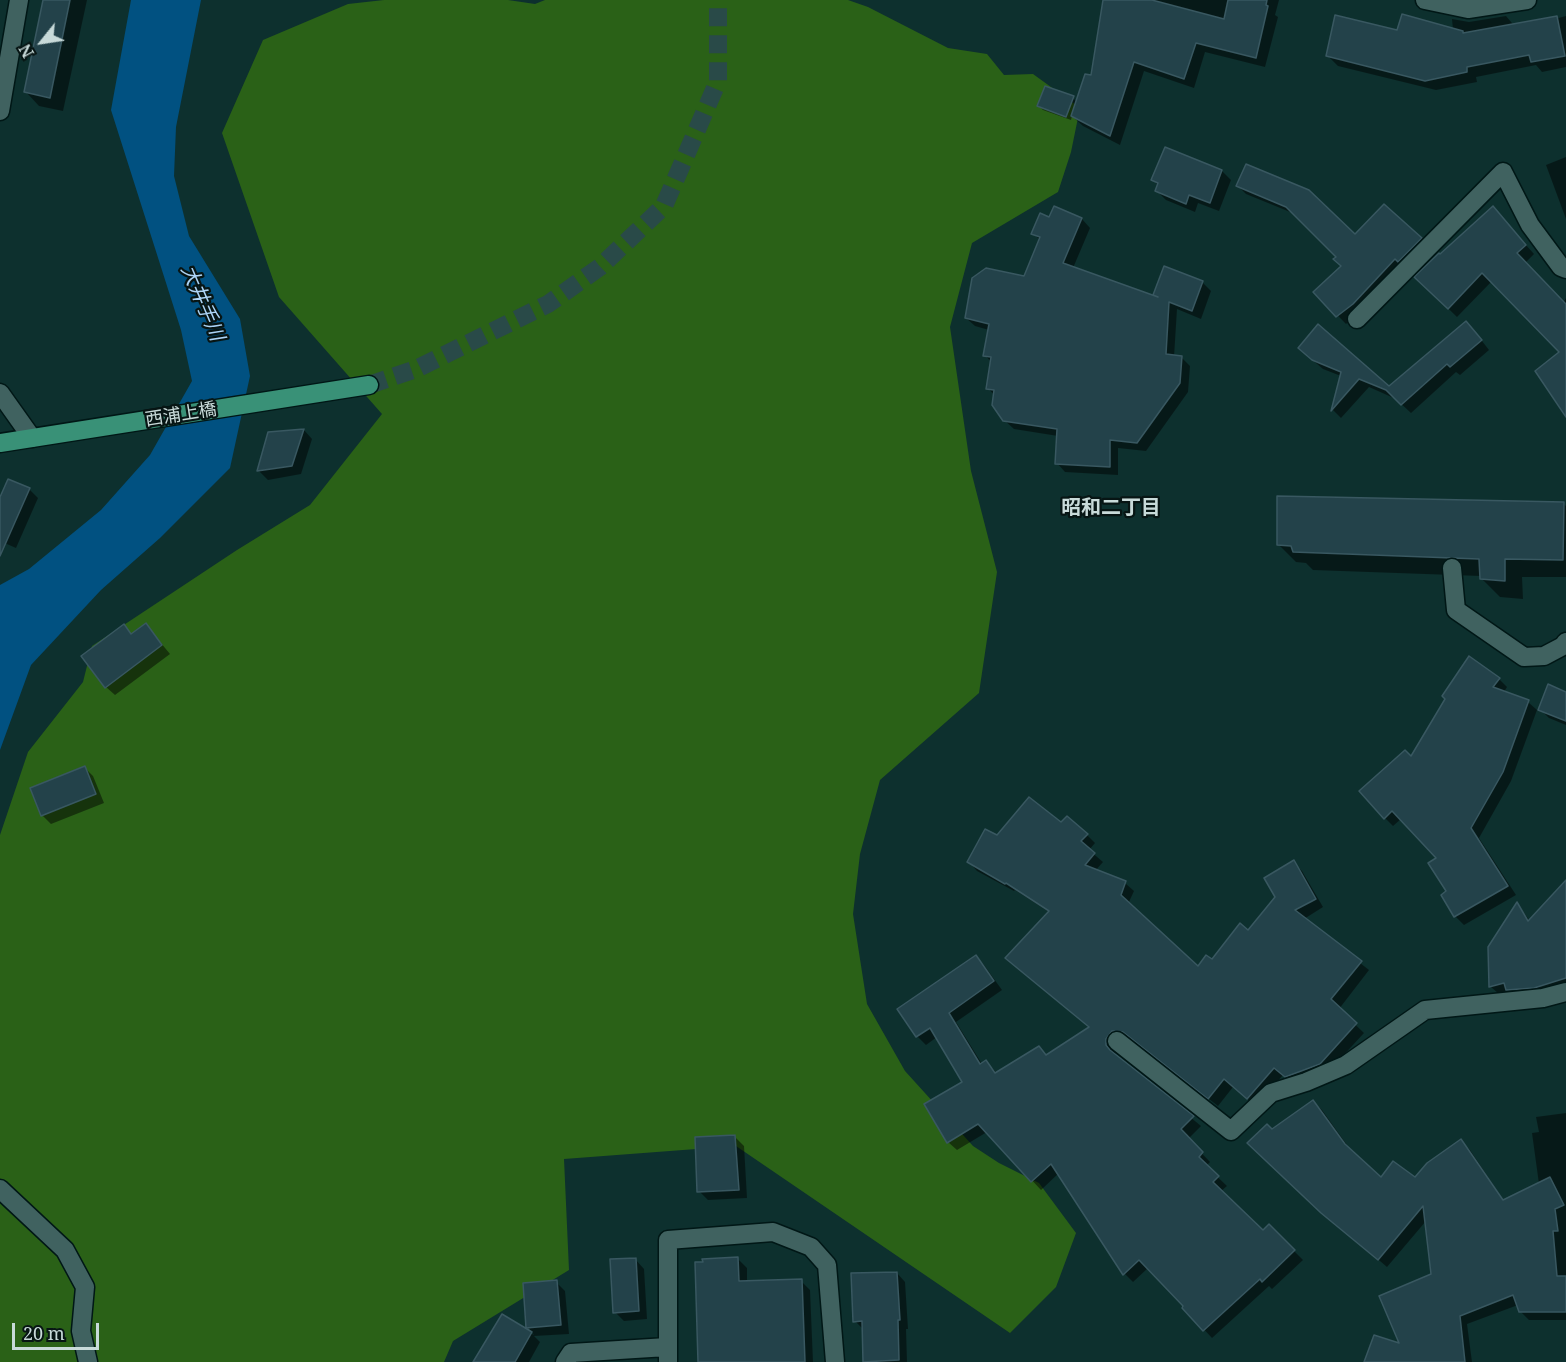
<!DOCTYPE html>
<html>
<head>
<meta charset="utf-8">
<style>
	body { margin:0 }
	#map { position:relative; width:1566px; height:1362px; overflow:hidden; background:#0d302e; font-family:"Noto Serif",serif }
	canvas { display:block }
	.north { position:absolute; left:12px; top:12px; width:60px; height:60px; -webkit-text-stroke:4px #071514; paint-order:stroke; rotate:240deg; font-size:16px; font-weight:700; line-height:24px; text-align:center; color:#c8dad9 }
	.north::after { content:''; display:block; margin:auto; width:21px; height:27px; background:#c8dad9; clip-path:polygon(50% 0,100% 100%,50% 72%,0 100%) }
	.scale { position:absolute; left:12px; top:1323px; width:87px; height:27px; box-sizing:border-box; border:3px solid #c8dad9; border-top:0; padding-left:8px; font-size:18px; line-height:21px; white-space:nowrap; color:#c8dad9; -webkit-text-stroke:4px #071514; paint-order:stroke }
</style>
</head>
<body>
<div id="map">
<canvas width="1566" height="1362"></canvas>
<div class="north">N</div>
<div class="scale">20 m</div>
</div>
<script>
const context = document.querySelector('canvas').getContext('2d');
context.lineJoin = 'round';
function paint(path, color) { context.fillStyle = color; context.fill(path, 'evenodd'); }
const shape = rows => new Path2D(rows.map(r => 'M' + r).join(''));
function stroke(path, color, width, dash) { context.strokeStyle = color; context.lineWidth = width; context.lineCap = dash ? 'butt' : 'round'; context.setLineDash(dash || []); context.stroke(path); }
function drawText(font, color, halo, rows, align = 'center') {
  context.font = font + ' "Noto Serif","Noto Sans JP",serif'; context.lineWidth = 4.5; context.setLineDash([]); context.textBaseline = 'middle'; context.strokeStyle = halo; context.fillStyle = color; for (const [text, x, y, turn = 0] of rows) {
    context.save(); context.translate(x, y); context.rotate((+turn || 0) * Math.PI / 180); context.textAlign = isNaN(turn) ? turn : align; if (halo) context.strokeText(text, 0, 0); context.fillText(text, 0, 0); context.restore();
  }
}
paint(shape([
	[384,0,508,0,535,4,545,0,848,0,868,7,948,48,987,54,1004,75,1033,74,1080,108,1071,152,1058,192,972,243,950,327,971,471,997,572,979,693,880,780,860,854,853,914,867,1004,905,1071,973,1146,999,1163,1039,1183,1076,1233,1056,1287,1010,1333,736,1146,564,1159,569,1270,453,1341,444,1362,0,1362,0,835,28,752,83,682,92,646,237,550,310,505,382,414,279,297,222,133,263,40,348,4]
]), '#2a6117');
paint(shape([
	[131,0,201,0,176,127,174,176,189,236,240,319,250,376,230,468,160,538,101,590,31,665,0,750,0,585,29,569,101,510,150,455,192,381,181,330,111,110]
]), '#015181');
paint(shape([
	[45,0,87,0,63,111,39,106,26,92],
	[1105,0,1279,0,1275,15,1278,17,1265,67,1205,52,1194,88,1144,71,1120,145,1083,126,1072,116,1071,120,1043,110,1039,106,1073,98,1077,102,1092,77],
	[1506,16,1517,29,1566,16,1566,67,1542,72,1536,65,1476,77,1477,82,1436,90,1338,66,1328,56,1398,31,1453,30,1452,19,1469,22],
	[1166,149,1222,171,1231,180,1219,211,1198,203,1195,212,1166,200,1157,191,1159,186,1153,180],
	[1566,157,1566,219,1546,165],
	[1238,186,1355,236,1421,239,1429,247,1346,324,1315,292,1342,267,1338,257,1295,214,1246,194],
	[1501,217,1534,254,1525,263,1563,303,1566,298,1566,415,1561,353,1492,281,1457,317,1416,277],
	[1050,219,1082,219,1090,228,1073,268,1159,300,1154,295,1165,268,1203,283,1211,291,1201,319,1177,309,1174,357,1181,357,1190,366,1188,392,1146,451,1118,448,1118,475,1065,472,1057,463,1058,436,1014,429,1004,420,995,396,988,388,992,363,985,355,989,330,975,326,966,318,1025,278,1041,241,1033,233],
	[1475,332,1489,350,1460,375,1456,372,1411,413,1396,399,1369,387,1341,418,1333,410,1341,376,1323,369,1309,357,1389,388],
	[304,430,312,439,301,474,268,480,259,471,270,434],
	[29,489,38,498,16,548,0,541,0,500],
	[1563,504,1566,506,1566,577,1522,577,1523,599,1500,597,1482,579,1481,576,1313,570,1306,563,1296,562,1278,544],
	[146,625,170,654,115,695,106,687,124,626,132,635],
	[1499,679,1507,687,1504,692,1528,702,1537,710,1511,781,1479,838,1516,895,1464,925,1455,916,1438,858,1401,819,1393,826,1385,818,1412,758],
	[1566,693,1566,725,1549,718,1540,709],
	[84,767,93,776,104,803,51,824,42,815],
	[1062,825,1087,835,1095,843,1089,850,1103,862,1095,871,1125,883,1134,891,1128,904,1198,969,1212,961,1248,932,1277,898,1293,862,1302,871,1323,907,1304,919,1369,970,1339,1009,1364,1033,1328,1072,1294,1085,1283,1075,1256,1106,1233,1087,1218,1106,1133,1040,1121,1039,1114,1049,1117,1057,1201,1126,1188,1139,1210,1162,1206,1166,1227,1186,1221,1191,1263,1232,1269,1226,1303,1260,1272,1289,1269,1286,1212,1338,1184,1308,1186,1306,1148,1268,1133,1282,1125,1274,1059,1173,1041,1190,987,1132,957,1150,948,1142,964,1083,937,1037,926,1045,917,1036,899,1009,976,957,984,965,1002,990,956,1022,982,1064,986,1062,997,1073,1039,1047,1047,1056,1091,1028,1049,912,1015,890,1014,891,977,871,969,862,998,837],
	[1566,882,1566,988,1515,998,1509,992,1499,994,1491,987,1489,947,1518,905,1530,921],
	[1313,1101,1322,1110,1352,1152,1381,1179,1415,1179,1461,1141,1470,1150,1504,1201,1539,1184,1532,1133,1539,1132,1536,1117,1566,1113,1566,1320,1529,1320,1520,1311,1518,1305,1467,1324,1472,1362,1366,1362,1401,1346,1432,1275,1426,1221,1387,1267,1290,1184,1249,1143,1272,1131],
	[735,1137,744,1146,747,1198,708,1200,699,1191],
	[635,1259,644,1269,647,1319,624,1321,615,1312],
	[738,1259,747,1268,747,1283,801,1281,810,1290,813,1362,697,1362,700,1362],
	[897,1273,905,1282,908,1329,906,1329,907,1362,865,1362,864,1330,855,1321],
	[556,1282,565,1291,569,1334,534,1336,540,1342,529,1362,474,1362,503,1316,534,1335,528,1327]
]), '#0007');
const building = shape([
	[43,0,70,0,50,98,24,92,43,0],
	[1103,0,1152,0,1224,19,1228,0,1267,0,1266,5,1268,6,1256,58,1196,43,1184,79,1134,62,1110,136,1071,116,1085,74,1091,75,1103,0],
	[1402,14,1463,31,1463,33,1557,16,1565,56,1531,62,1529,55,1467,67,1467,72,1425,81,1326,56,1335,15,1397,30,1402,14],
	[1045,86,1074,96,1066,117,1037,106,1045,86],
	[1165,147,1222,170,1210,203,1189,195,1186,204,1155,191,1158,183,1151,180,1165,147],
	[1246,164,1309,190,1355,234,1384,204,1422,238,1398,262,1395,259,1353,304,1336,317,1313,292,1341,266,1333,259,1336,257,1286,207,1236,186,1246,164],
	[1054,206,1082,218,1063,263,1158,297,1153,295,1164,266,1203,281,1192,311,1169,302,1166,354,1182,356,1180,383,1137,443,1110,440,1110,467,1055,464,1057,429,1003,421,992,405,994,390,986,389,991,357,983,356,989,324,965,318,972,278,986,268,1024,276,1040,237,1031,234,1040,213,1049,217,1054,206],
	[1493,206,1526,245,1517,253,1566,304,1566,417,1535,371,1559,352,1482,273,1448,309,1414,277,1439,253,1440,254,1493,206],
	[1466,321,1482,340,1450,367,1447,364,1401,405,1386,390,1359,379,1331,411,1341,372,1312,360,1298,348,1318,324,1389,386,1466,321],
	[304,429,292,466,257,471,268,432,304,429],
	[8,479,30,488,0,556,0,497,8,479],
	[1277,496,1564,502,1563,560,1505,559,1505,581,1480,579,1479,559,1293,552,1291,546,1277,545,1277,496],
	[146,623,162,645,105,688,81,656,124,624,131,634,146,623],
	[1469,656,1500,678,1493,687,1529,700,1503,772,1471,828,1508,886,1454,917,1441,895,1446,891,1428,863,1436,858,1392,811,1384,819,1359,791,1405,750,1411,756,1445,699,1442,696,1469,656],
	[1548,684,1566,692,1566,721,1538,710,1548,684],
	[85,766,96,794,41,816,30,788,85,766],
	[1029,797,1061,822,1067,816,1088,834,1081,841,1095,853,1085,865,1126,881,1121,895,1198,966,1206,955,1212,959,1240,923,1248,930,1275,897,1264,878,1294,860,1316,899,1295,910,1362,961,1331,999,1357,1023,1320,1064,1285,1077,1274,1068,1247,1099,1224,1079,1208,1099,1123,1032,1112,1031,1106,1039,1106,1045,1110,1050,1194,1116,1181,1129,1203,1152,1199,1157,1219,1176,1213,1182,1263,1230,1269,1224,1295,1250,1262,1282,1260,1279,1203,1331,1182,1308,1183,1306,1139,1260,1123,1275,1051,1164,1031,1182,978,1124,947,1143,924,1104,962,1082,930,1028,916,1037,897,1009,976,955,994,981,949,1013,980,1064,986,1060,995,1073,1039,1046,1046,1055,1089,1027,1005,958,1049,911,1006,883,1005,884,967,862,985,829,997,835,1029,797],
	[1566,880,1566,978,1534,988,1506,990,1504,983,1489,987,1488,947,1517,902,1528,921,1566,880],
	[1313,1100,1345,1144,1381,1177,1393,1161,1415,1177,1427,1163,1461,1139,1503,1200,1550,1177,1564,1205,1555,1209,1558,1231,1553,1231,1557,1276,1566,1276,1566,1312,1519,1312,1513,1295,1460,1316,1465,1362,1364,1362,1374,1335,1399,1343,1379,1296,1431,1274,1423,1206,1378,1260,1321,1213,1247,1143,1267,1124,1272,1129,1313,1100],
	[735,1135,739,1190,697,1192,695,1137,735,1135],
	[738,1257,739,1281,802,1279,805,1362,698,1362,695,1262,703,1262,702,1259,738,1257],
	[636,1258,639,1311,613,1313,610,1259,636,1258],
	[897,1272,900,1320,898,1320,899,1360,863,1362,862,1321,853,1322,851,1273,897,1272],
	[557,1280,561,1325,526,1328,523,1283,557,1280],
	[502,1314,532,1332,515,1362,473,1362,502,1314]
]);
paint(building, '#23424a');
stroke(building, '#395861', 1.5);
stroke(shape([
	[369,385,416,369,548,304,600,267,664,206,718,81,718,0]
]), '#294a48', 18, [18, 9]);
const minor = shape([
	[1425,0,1468,9,1527,0],
	[0,111,19,0],
	[1357,319,1503,172,1530,225,1561,267,1566,269],
	[0,393,32,438],
	[1452,568,1456,610,1524,657,1544,656,1563,646,1566,642],
	[1117,1041,1231,1131,1271,1093,1306,1082,1346,1065,1425,1010,1543,998,1566,992],
	[0,1189,65,1250,85,1287,81,1331,88,1362],
	[565,1362,571,1353,667,1347],
	[668,1362,668,1240,773,1232,811,1247,827,1265,835,1362]
]);
const major = shape([
	[0,443,369,385]
]);
stroke(minor, '#001716', 21);
stroke(major, '#001716', 21);
stroke(minor, '#406260', 18);
stroke(major, '#399177', 18);
drawText('18px', '#c8dad9', '#071514', [
	["西浦上橋",181,415,-9]
]);
drawText('italic 20px', '#acd4f6', '#071514', [
	["大井手川",202,303,67]
]);
drawText('bold 20px', '#c8dad9', '#071514', [
	["昭和二丁目",1111,508]
]);
</script>
</body>
</html>
